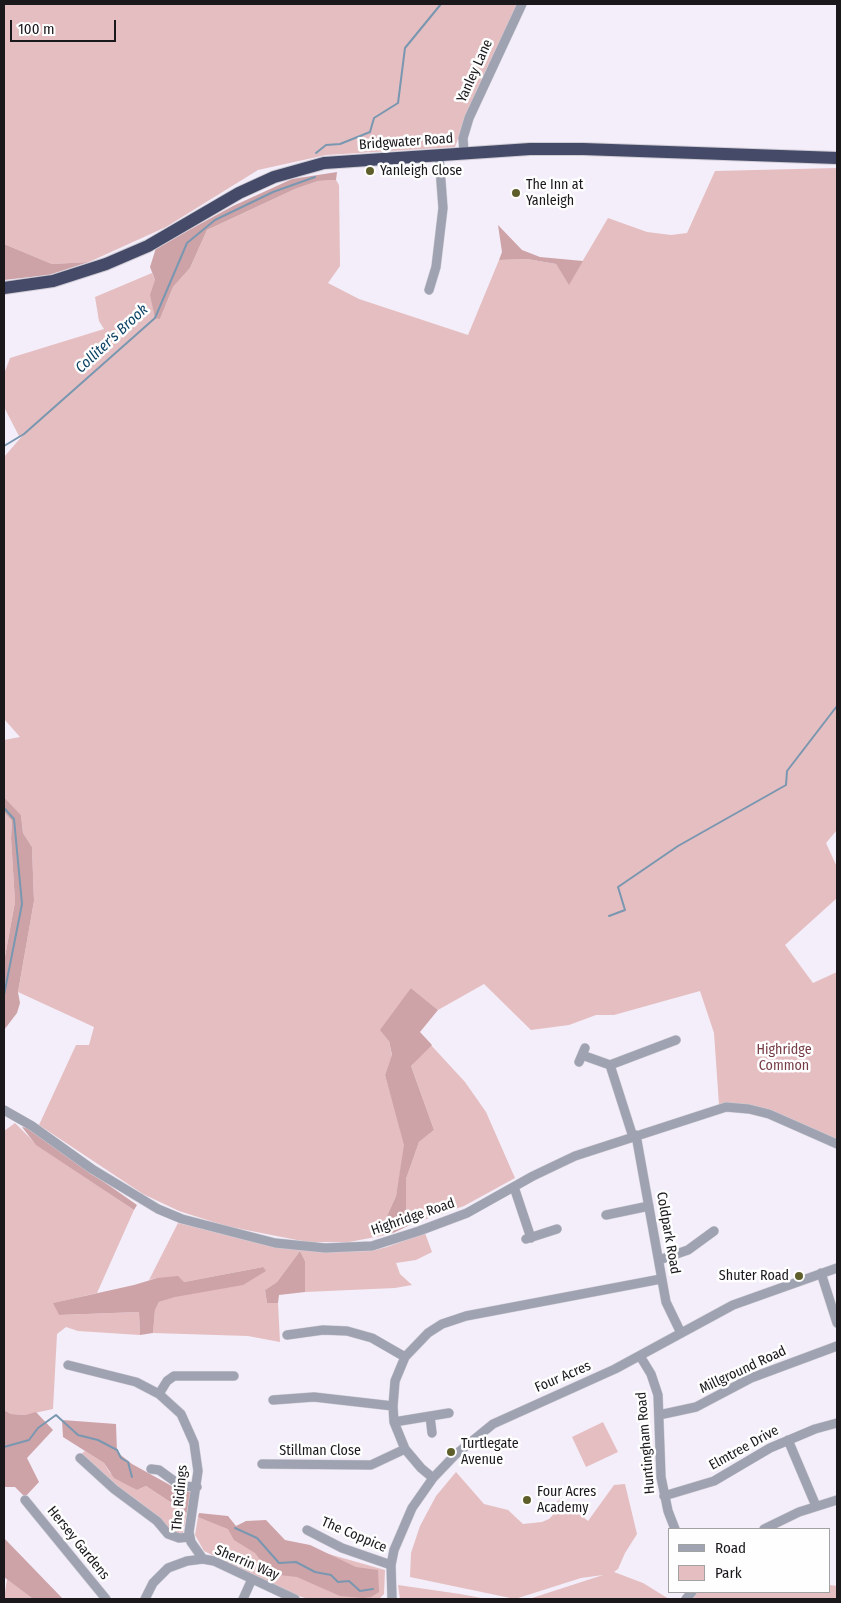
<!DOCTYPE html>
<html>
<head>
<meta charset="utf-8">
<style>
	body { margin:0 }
	#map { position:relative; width:841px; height:1603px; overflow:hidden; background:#f3eef9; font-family:"Fira Sans Condensed",sans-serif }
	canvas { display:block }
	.frame { position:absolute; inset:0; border:5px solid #1a181b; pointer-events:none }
	.legend { position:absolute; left:668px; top:1528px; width:162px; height:65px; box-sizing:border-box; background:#fefefe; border:1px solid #a3a2a3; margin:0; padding:6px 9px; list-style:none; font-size:15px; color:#1a181b }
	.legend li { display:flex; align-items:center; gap:10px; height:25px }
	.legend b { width:25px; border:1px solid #a3a2a3 }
	.scale { position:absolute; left:10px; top:20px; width:106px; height:22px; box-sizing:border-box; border:2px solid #1a181b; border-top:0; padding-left:6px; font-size:15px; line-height:18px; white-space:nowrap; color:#1a181b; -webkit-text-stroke:4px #fefefe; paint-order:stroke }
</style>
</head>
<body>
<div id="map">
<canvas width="841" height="1603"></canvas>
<div class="frame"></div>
<ul class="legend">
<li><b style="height:6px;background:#9ea2b1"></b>Road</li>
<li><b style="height:14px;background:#e5bec1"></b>Park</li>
</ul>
<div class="scale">100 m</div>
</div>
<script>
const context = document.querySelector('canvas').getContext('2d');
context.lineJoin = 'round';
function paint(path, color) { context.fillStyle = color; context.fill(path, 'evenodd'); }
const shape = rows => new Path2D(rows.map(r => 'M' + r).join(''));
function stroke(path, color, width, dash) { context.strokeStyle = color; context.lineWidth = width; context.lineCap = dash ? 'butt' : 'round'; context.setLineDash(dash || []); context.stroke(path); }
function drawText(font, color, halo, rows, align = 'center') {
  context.font = font + ' "Fira Sans Condensed",sans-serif'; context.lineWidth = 5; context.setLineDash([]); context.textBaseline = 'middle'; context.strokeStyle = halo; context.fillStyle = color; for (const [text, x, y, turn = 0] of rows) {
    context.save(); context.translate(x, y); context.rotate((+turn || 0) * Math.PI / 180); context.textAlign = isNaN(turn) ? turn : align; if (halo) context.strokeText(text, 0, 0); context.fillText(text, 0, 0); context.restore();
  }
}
paint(shape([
	[4,4,519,4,477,89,455,147,326,155,258,170,166,227,89,262,52,264,4,244],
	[837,168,837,830,826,843,837,867,837,898,785,945,813,983,837,972,837,1140,766,1109,732,1103,719,1105,714,1033,700,991,614,1015,596,1015,569,1025,531,1030,484,984,438,1010,411,988,389,1041,392,1056,385,1075,405,1145,396,1196,387,1216,391,1234,349,1242,307,1242,226,1226,179,1211,143,1194,39,1125,76,1045,89,1045,94,1027,18,992,34,901,32,847,23,833,21,815,4,797,4,740,20,737,4,719,4,457,23,435,19,436,4,407,4,374,10,358,104,329,99,321,95,297,152,273,155,280,160,319,173,287,190,268,207,230,295,189,318,181,336,180,339,185,340,266,328,283,359,299,468,335,499,260,527,259,556,264,569,284,608,218,647,232,671,235,687,233,715,171],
	[4,812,12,821,11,838,15,902,4,962],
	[430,1044,465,1082,486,1112,515,1178,464,1206,412,1224,406,1208,406,1179,419,1142,434,1130,411,1066],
	[15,1123,37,1145,134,1210,97,1293,54,1303,59,1315,139,1312,140,1335,78,1331,66,1327,57,1334,53,1409,25,1415,11,1414,4,1410,4,1131],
	[178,1223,267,1245,327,1252,371,1251,387,1247,425,1233,432,1252,416,1260,396,1263,400,1274,412,1285,395,1288,305,1292,305,1261,300,1251,277,1282,265,1290,267,1303,278,1303,280,1342,248,1336,153,1333,155,1310,159,1302,263,1267,184,1282,157,1278,149,1280],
	[603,1422,618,1452,586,1467,572,1437],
	[85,1451,104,1463,110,1473,137,1490,146,1486,149,1488,187,1513,183,1533,180,1535,167,1529,163,1521,160,1521,80,1455],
	[456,1472,484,1504,508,1510,523,1524,542,1522,549,1519,553,1515,548,1511,561,1498,588,1521,614,1485,625,1484,637,1534,625,1553,618,1569,614,1572,643,1583,669,1599,529,1599,603,1575,581,1578,515,1599,410,1577,411,1553,420,1526,436,1496],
	[198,1517,385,1570,384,1594,379,1599,309,1599,298,1596,204,1551,195,1535],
	[7,1579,33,1599,4,1599],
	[398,1585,460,1594,487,1599,400,1599],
	[830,1585,837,1586,837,1599,693,1599,697,1592,830,1592]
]), '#e5bec1');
paint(shape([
	[337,172,336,180,318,181,295,189,207,230,190,268,173,287,160,319,155,318,150,295,155,280,150,267,156,248,233,206,292,179],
	[498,225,522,250,540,257,583,261,569,285,556,264,527,259,499,260,502,252],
	[4,244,52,264,89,262,49,275,4,280],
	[4,797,21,815,23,833,32,847,34,901,18,992,20,1003,17,1013,4,1030,4,962,15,902,11,838,12,821,4,812],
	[411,988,438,1010,420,1032,432,1045,411,1066,434,1130,419,1142,406,1179,406,1208,412,1224,391,1234,387,1216,396,1196,404,1145,385,1075,392,1055,389,1041,380,1030],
	[22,1127,27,1128,137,1205,134,1210,36,1145],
	[300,1251,305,1261,305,1292,279,1295,278,1303,267,1303,265,1290,277,1282],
	[263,1267,266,1271,243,1285,175,1297,159,1302,155,1310,153,1333,140,1335,139,1312,59,1315,53,1303,134,1285,157,1278,178,1276,184,1282],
	[4,1410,11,1414,25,1415,36,1412,53,1430,27,1458,39,1482,25,1497,15,1487,4,1487],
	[62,1420,116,1424,117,1452,132,1464,179,1490,191,1492,187,1513,149,1488,146,1486,137,1490,114,1478,104,1463,63,1437],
	[199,1513,228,1516,236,1526,246,1521,266,1520,285,1540,310,1545,356,1567,378,1570,379,1592,371,1597,363,1598,340,1596,297,1577,279,1575,265,1566,255,1553,234,1540,228,1529,198,1517],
	[4,1538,63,1599,33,1599,4,1577]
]), '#cea3a7');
stroke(shape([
	[316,153,326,145,340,144,370,132,374,118,398,103,405,48,441,4],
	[4,446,24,434,155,318,187,243,215,220,273,192,315,177],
	[4,808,14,819,22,904,4,995],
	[609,916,625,910,618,887,678,846,786,785,787,771,837,706],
	[4,1447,29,1440,38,1428,56,1415,78,1435,98,1440,117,1450,121,1458,128,1462,132,1477],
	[235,1528,257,1538,279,1563,296,1562,315,1572,331,1575,338,1582,349,1581,360,1591,373,1589]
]), '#7997b0', 2);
const minor = shape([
	[464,153,463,138,469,118,522,4],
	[429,290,436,267,443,208,439,155],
	[582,1055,610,1065],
	[579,1062,585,1048],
	[4,1110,32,1126,92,1169,158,1209,182,1219,275,1243,325,1248,372,1246,419,1231,467,1213,533,1176,575,1156,726,1107,749,1109,769,1114,837,1144],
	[636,1135,666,1302,681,1333],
	[633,1137,610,1065,676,1040],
	[514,1187,531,1238],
	[606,1215,649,1206],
	[526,1239,557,1229],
	[659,1260,688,1250,714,1231],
	[821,1273,837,1323],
	[287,1335,323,1330,347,1331,372,1338,405,1357],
	[640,1356,651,1374,658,1395,661,1477,668,1511,675,1529],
	[68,1365,136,1382,159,1394,181,1414,194,1443,198,1471,189,1532,191,1542,203,1559],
	[159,1394,167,1381,174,1376,234,1376],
	[273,1400,314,1397,393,1406],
	[659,1415,696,1407,751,1378,837,1346],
	[430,1416,432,1433],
	[394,1422,449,1413],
	[788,1440,816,1506],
	[80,1458,114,1489,157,1521,168,1534,179,1538,190,1537],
	[262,1464,371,1465,405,1449],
	[151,1469,159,1470,181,1486,197,1487],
	[433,1478,421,1468,405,1449,394,1422,393,1406,395,1381,405,1357,428,1333,442,1324,466,1316,661,1279],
	[664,1496,714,1481,770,1448,815,1429,837,1423],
	[25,1500,106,1599],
	[764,1529,799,1512,837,1500],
	[307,1530,342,1548,391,1565],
	[145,1599,153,1583,168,1568,187,1561,203,1559,214,1561,295,1599],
	[243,1599,252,1579],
	[392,1599,391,1565,394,1550,412,1508,433,1478,455,1455,493,1424,615,1369,733,1305,837,1268],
	[686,1599,692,1592]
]);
const highway = shape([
	[4,288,53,281,106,264,148,246,239,193,274,177,324,163,530,149,583,149,837,158]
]);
stroke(minor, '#d0ccd5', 10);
stroke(highway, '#d0ccd5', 14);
stroke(minor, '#9ea2b1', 9);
stroke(highway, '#444a68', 12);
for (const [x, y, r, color] of [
	[370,171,5,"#5e5e2b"],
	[516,193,5,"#5e5e2b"],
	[799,1276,5,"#5e5e2b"],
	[451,1452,5,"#5e5e2b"],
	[527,1500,5,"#5e5e2b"]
]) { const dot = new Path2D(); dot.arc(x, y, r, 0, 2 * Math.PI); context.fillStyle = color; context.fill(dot); stroke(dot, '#fefefe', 2); }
drawText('14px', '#1a181b', '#fefefe', [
	["Yanley Lane",475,71,-66],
	["Bridgwater Road",406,142,-4],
	["Highridge Road",413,1217,-19],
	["Coldpark Road",668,1233,80],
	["Millground Road",743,1370,-25],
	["Four Acres",563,1377,-23],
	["Huntingham Road",646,1443,-95],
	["Elmtree Drive",744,1448,-29],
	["Stillman Close",320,1451],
	["The Ridings",180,1498,-85],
	["The Coppice",354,1535,23],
	["Hersey Gardens",78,1543,51],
	["Sherrin Way",247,1563,23]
]);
drawText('14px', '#1a181b', '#fefefe', [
	["Yanleigh Close",380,171],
	["The Inn at",526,185],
	["Yanleigh",526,201],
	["Shuter Road",789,1276,"right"],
	["Turtlegate",461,1444],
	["Avenue",461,1460],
	["Four Acres",537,1492],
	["Academy",537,1508]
], 'left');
drawText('14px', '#763c45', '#fefefe', [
	["Highridge",784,1050],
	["Common",784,1066]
]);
drawText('italic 15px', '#0a4063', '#fefefe', [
	["Colliter's Brook",112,339,-43]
]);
</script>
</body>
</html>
